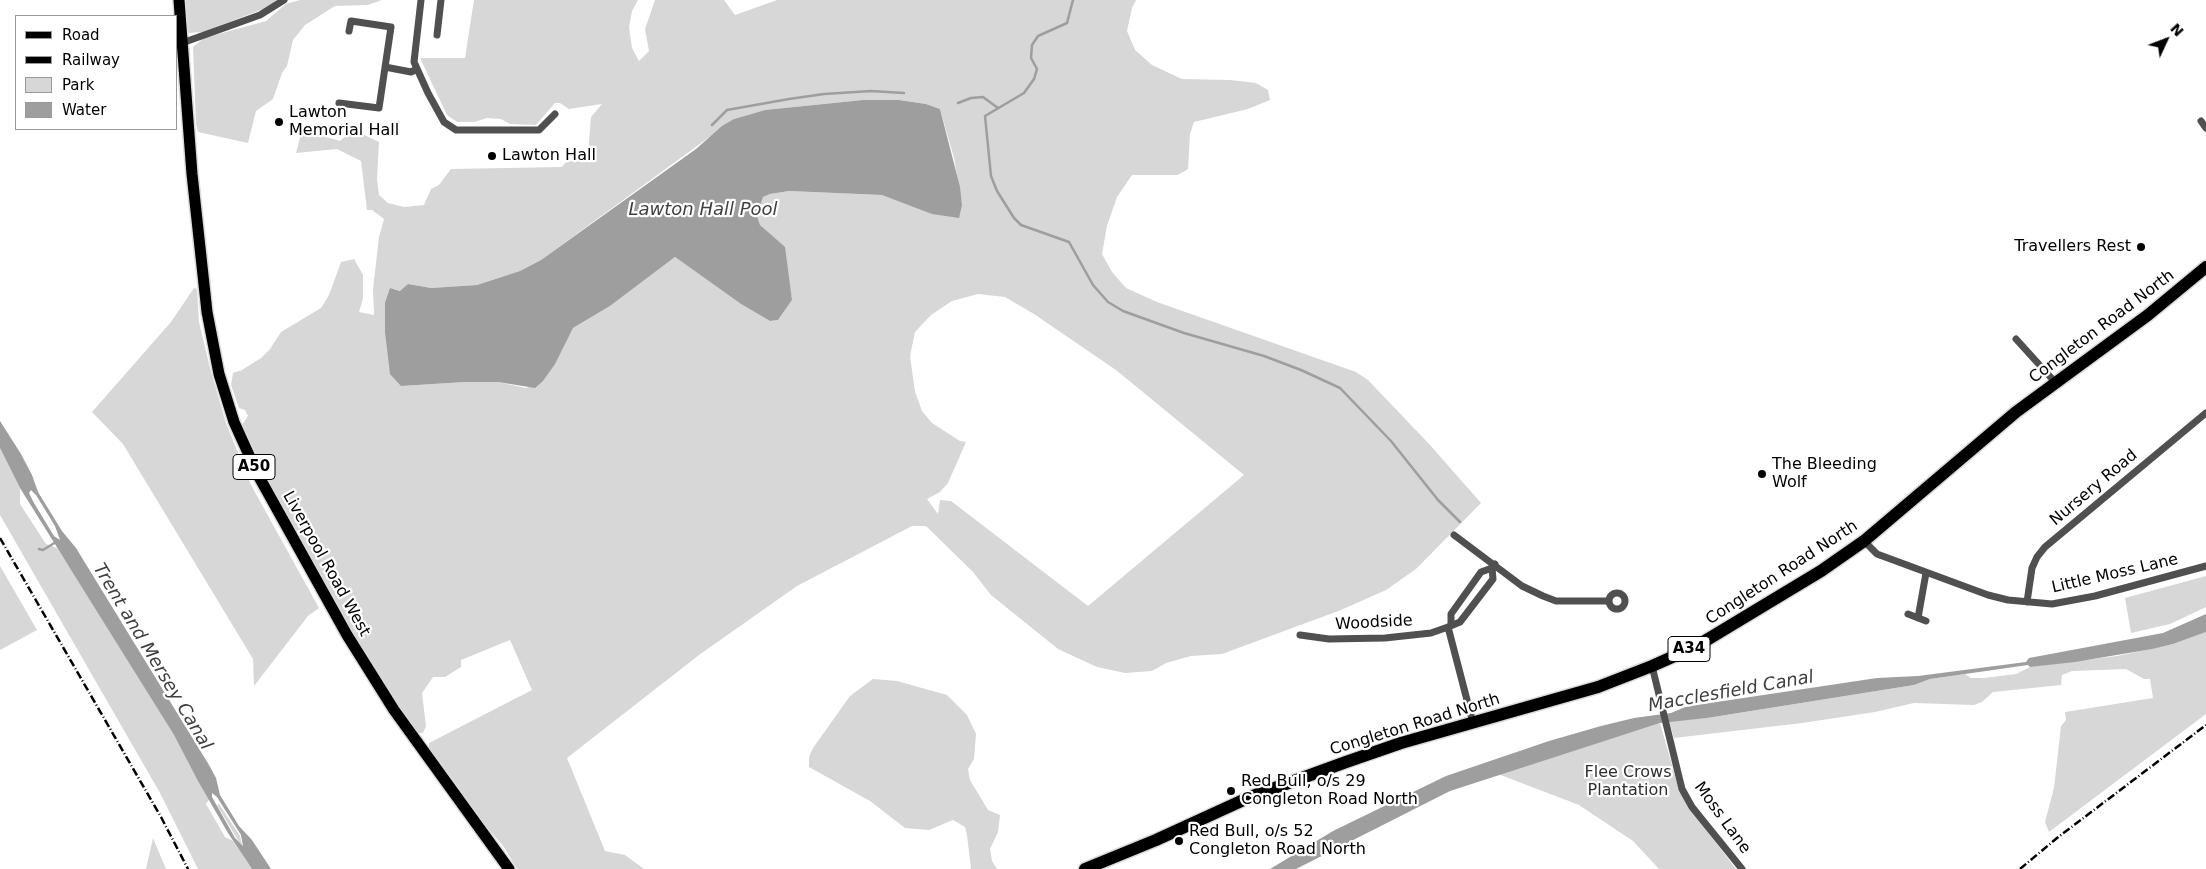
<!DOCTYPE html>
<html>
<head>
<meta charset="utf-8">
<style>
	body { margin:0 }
	#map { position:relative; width:2206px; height:869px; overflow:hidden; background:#fff; font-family:"DejaVu Sans",sans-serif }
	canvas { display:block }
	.legend { position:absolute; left:15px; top:15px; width:162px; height:115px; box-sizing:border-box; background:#fff; border:1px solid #999; margin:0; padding:6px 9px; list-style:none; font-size:15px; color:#000 }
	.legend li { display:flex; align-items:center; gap:10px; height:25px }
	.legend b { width:25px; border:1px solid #999 }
	.north { position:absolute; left:2141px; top:15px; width:50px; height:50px; -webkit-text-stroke:4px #fff; paint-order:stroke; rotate:47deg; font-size:14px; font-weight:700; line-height:20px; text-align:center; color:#000 }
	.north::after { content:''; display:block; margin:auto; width:18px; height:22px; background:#000; clip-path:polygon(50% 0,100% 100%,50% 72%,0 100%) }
</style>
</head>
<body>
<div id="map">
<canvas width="2206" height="869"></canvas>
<ul class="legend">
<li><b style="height:6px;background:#000"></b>Road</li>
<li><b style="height:6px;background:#000"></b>Railway</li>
<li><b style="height:14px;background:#d7d7d7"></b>Park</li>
<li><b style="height:14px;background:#9e9e9e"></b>Water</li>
</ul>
<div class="north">N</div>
</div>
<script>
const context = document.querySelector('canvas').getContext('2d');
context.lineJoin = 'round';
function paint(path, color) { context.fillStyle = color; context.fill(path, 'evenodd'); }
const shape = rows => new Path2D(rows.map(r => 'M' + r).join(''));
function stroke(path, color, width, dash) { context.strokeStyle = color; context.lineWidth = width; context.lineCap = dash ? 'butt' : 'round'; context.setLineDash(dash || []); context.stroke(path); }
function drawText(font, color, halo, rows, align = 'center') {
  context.font = font + ' "DejaVu Sans",sans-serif'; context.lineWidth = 4.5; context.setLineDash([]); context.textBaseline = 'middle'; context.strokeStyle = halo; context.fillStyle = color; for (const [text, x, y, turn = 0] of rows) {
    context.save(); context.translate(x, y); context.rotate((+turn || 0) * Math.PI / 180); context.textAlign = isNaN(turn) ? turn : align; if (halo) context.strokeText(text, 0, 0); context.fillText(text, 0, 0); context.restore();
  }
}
paint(shape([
	[184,0,277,0,268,7,204,32,188,33],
	[300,0,382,0,368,5,335,6,305,25,293,40,287,66,282,73,273,99,256,111,248,143,198,132,196,124,193,47,204,38,266,21,286,4],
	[474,0,638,0,632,11,629,27,632,48,639,61,649,51,645,29,655,0,724,0,735,15,777,0,1136,0,1132,8,1127,31,1135,50,1152,65,1182,79,1230,80,1256,83,1268,90,1270,100,1248,109,1194,122,1190,134,1188,169,1178,175,1132,175,1117,197,1107,226,1102,254,1112,272,1126,288,1157,302,1356,372,1368,380,1430,445,1481,503,1416,569,1386,590,1341,610,1222,654,1191,656,1166,663,1152,671,1125,673,1097,667,1058,649,991,595,973,572,926,526,912,526,797,586,699,655,567,758,605,851,625,855,644,869,517,869,504,847,483,823,429,751,429,743,532,690,510,640,461,660,461,667,445,677,433,677,422,693,426,726,423,733,416,733,357,642,266,480,242,425,248,416,245,410,239,408,231,385,233,373,242,370,261,358,270,349,281,332,321,308,329,295,341,262,354,259,363,275,363,298,359,312,374,315,373,289,379,237,384,219,372,210,367,210,361,161,337,149,296,153,302,130,340,141,352,131,362,134,379,142,377,179,379,195,388,203,404,207,424,205,431,189,439,185,451,169,562,167,565,163,588,155,591,117,602,104,569,109,560,103,555,103,536,125,510,124,501,119,487,118,474,122,457,122,447,115,420,58,465,58],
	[863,100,899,100,926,104,940,109,954,158,962,205,899,201,882,195,789,191,770,194,763,197,757,216,760,225,768,233,787,269,792,300,778,320,770,321,741,304,675,257,610,306,573,328,543,381,526,388,498,382,465,382,401,386,390,288,401,291,408,284,431,288,477,285,520,271,541,260,734,119,765,110],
	[978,294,1005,297,1034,314,1116,370,1244,475,1088,606,951,501,940,500,938,514,927,499,940,492,948,483,966,442,960,441,932,423,922,411,915,392,910,356,915,332,931,315,952,301],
	[194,288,197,289,199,322,211,372,226,423,251,485,319,608,308,616,254,686,253,659,123,444,92,412,171,322],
	[0,448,20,488,20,504,46,544,57,548,77,578,174,735,209,800,206,804,225,837,233,841,252,869,198,869,160,793,0,515],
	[0,566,37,630,0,650],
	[2206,576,2206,607,2170,624,2131,633,2125,598],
	[2206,632,2206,714,2049,832,2045,822,2054,788,2061,726,2066,720,2065,712,2153,698,2150,679,2144,679,2126,669,2072,671,2062,675,2061,685,1993,692,1982,702,1974,705,1914,703,1875,712,1802,723,1674,738,1669,721,1707,718,1914,685,1930,679,1965,674,1971,678,1984,678,2016,674,2030,667,2117,656,2173,644],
	[873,679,897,681,947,695,967,715,976,734,974,759,968,769,970,780,988,810,1000,815,998,832,990,849,992,861,997,869,971,869,967,835,965,827,953,820,929,830,905,828,870,801,809,767,809,757,813,748,850,696],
	[1660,723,1678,786,1690,809,1736,869,1659,869,1633,841,1579,805,1498,774],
	[219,804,240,836,242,845,239,842,217,805],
	[153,838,166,869,146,869]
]), '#d7d7d7');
paint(shape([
	[863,100,899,100,926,104,940,109,960,187,962,205,959,218,932,214,882,195,789,191,770,194,763,197,757,216,760,225,785,247,792,300,778,320,770,321,741,304,675,257,610,306,573,328,555,364,543,381,535,388,498,382,465,382,401,386,390,374,385,332,385,303,390,288,400,291,408,284,431,288,477,285,520,271,541,260,696,149,722,126,734,119,765,110],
	[0,421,21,454,32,475,38,492,62,531,76,548,209,765,216,778,220,795,239,826,252,840,271,869,252,869,228,833,198,781,174,735,20,488,0,448],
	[31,490,36,495,55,526,60,540,54,536,34,503,29,493],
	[212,793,217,797,241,835,243,846,235,838,212,797],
	[2206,614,2206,632,2173,644,2152,649,2075,662,2030,667,2028,665,1930,679,1914,685,1707,718,1660,723,1450,791,1296,869,1270,869,1333,831,1446,776,1549,741,1601,726,1634,718,1671,713,1685,707,1710,703,1877,678,1918,676,2026,662,2029,658,2163,633]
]), '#9e9e9e');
stroke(shape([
	[1073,0,1067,23,1038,36,1032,45,1031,58,1037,69,1034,79,1024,93,985,116,991,176,997,191,1014,218,1021,225,1069,242,1093,285,1108,302,1123,311,1184,333,1264,356,1301,370,1340,388,1391,441,1438,500,1460,522],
	[958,103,971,98,983,97,998,108],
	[712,125,727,110,789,99,824,94,871,91,904,93],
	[39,549,43,550,56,542]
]), '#9e9e9e', 2.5);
const primary = shape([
	[179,0,192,174,207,312,219,374,234,422,258,475,347,635,394,710,509,869]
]);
const highway = shape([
	[1085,869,1156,840,1250,797,1346,762,1401,743,1598,687,1652,666,1695,647,1821,571,1864,541,2016,412,2148,315,2206,267]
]);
stroke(primary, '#dbdbdb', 14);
stroke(highway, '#dbdbdb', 15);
stroke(shape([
	[421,0,414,62,428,93,444,122,456,130,539,130,555,114],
	[437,35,441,0],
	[182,43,260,15,284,0],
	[385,67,411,72,417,69],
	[339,103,379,108,391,27,351,21,349,31],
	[2201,121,2206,128],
	[2016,339,2055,382],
	[1454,535,1522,586,1543,596,1556,601,1609,601],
	[1864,541,1877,554,1988,595,2008,600,2052,604,2095,596,2206,566],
	'1609 601a8 8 0 1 1 16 0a8 8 0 1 1-16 0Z',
	[2027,602,2032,568,2037,557,2045,547,2206,413],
	[1908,614,1926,621],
	[1918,618,1926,573],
	[1451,625,1451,614,1481,572,1492,568],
	[1448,627,1473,723],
	[1300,635,1329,639,1385,638,1431,633,1448,627,1460,622,1493,579,1492,568,1495,564],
	[1652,666,1682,789,1692,807,1742,869]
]), '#505050', 7);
stroke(primary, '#000', 11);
stroke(highway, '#000', 12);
stroke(shape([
	[0,538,161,817,188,869],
	[2020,869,2057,838,2206,725]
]), '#000', 2.5, [8, 2.5, 1, 2.5]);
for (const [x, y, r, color] of [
	[279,122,5,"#000"],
	[492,156,5,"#000"],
	[2141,247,5,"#000"],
	[1762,474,5,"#000"],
	[1231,791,5,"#000"],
	[1179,841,5,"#000"]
]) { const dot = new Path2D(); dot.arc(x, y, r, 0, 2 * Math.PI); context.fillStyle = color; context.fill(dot); stroke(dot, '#fff', 2); }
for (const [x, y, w] of [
	[254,467,42],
	[1689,649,42]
]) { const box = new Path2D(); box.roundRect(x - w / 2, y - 12.5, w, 25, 4); context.fillStyle = '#fff'; context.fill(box); stroke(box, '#000', 1); }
drawText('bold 15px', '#000', null, [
	["A50",254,467],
	["A34",1689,649]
]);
drawText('16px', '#000', '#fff', [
	["Lawton",289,113],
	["Memorial Hall",289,131],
	["Lawton Hall",502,156],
	["Travellers Rest",2131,247,"right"],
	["The Bleeding",1772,465],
	["Wolf",1772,483],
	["Red Bull, o/s 29",1241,782],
	["Congleton Road North",1241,800],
	["Red Bull, o/s 52",1189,832],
	["Congleton Road North",1189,850]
], 'left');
drawText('16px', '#000', '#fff', [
	["Congleton Road North",2102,327,-37],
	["Nursery Road",2094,488,-40],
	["Liverpool Road West",326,564,61],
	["Congleton Road North",1782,573,-33],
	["Little Moss Lane",2115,574,-13],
	["Woodside",1374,623,-3],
	["Congleton Road North",1415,725,-17],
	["Moss Lane",1722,818,54]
]);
drawText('16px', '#2e2e2e', '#fff', [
	["Flee Crows",1628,773],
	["Plantation",1628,791]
]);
drawText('italic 18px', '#3f3f3f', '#fff', [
	["Lawton Hall Pool",703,210],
	["Trent and Mersey Canal",152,657,59],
	["Macclesfield Canal",1731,692,-10]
]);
</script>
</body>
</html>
